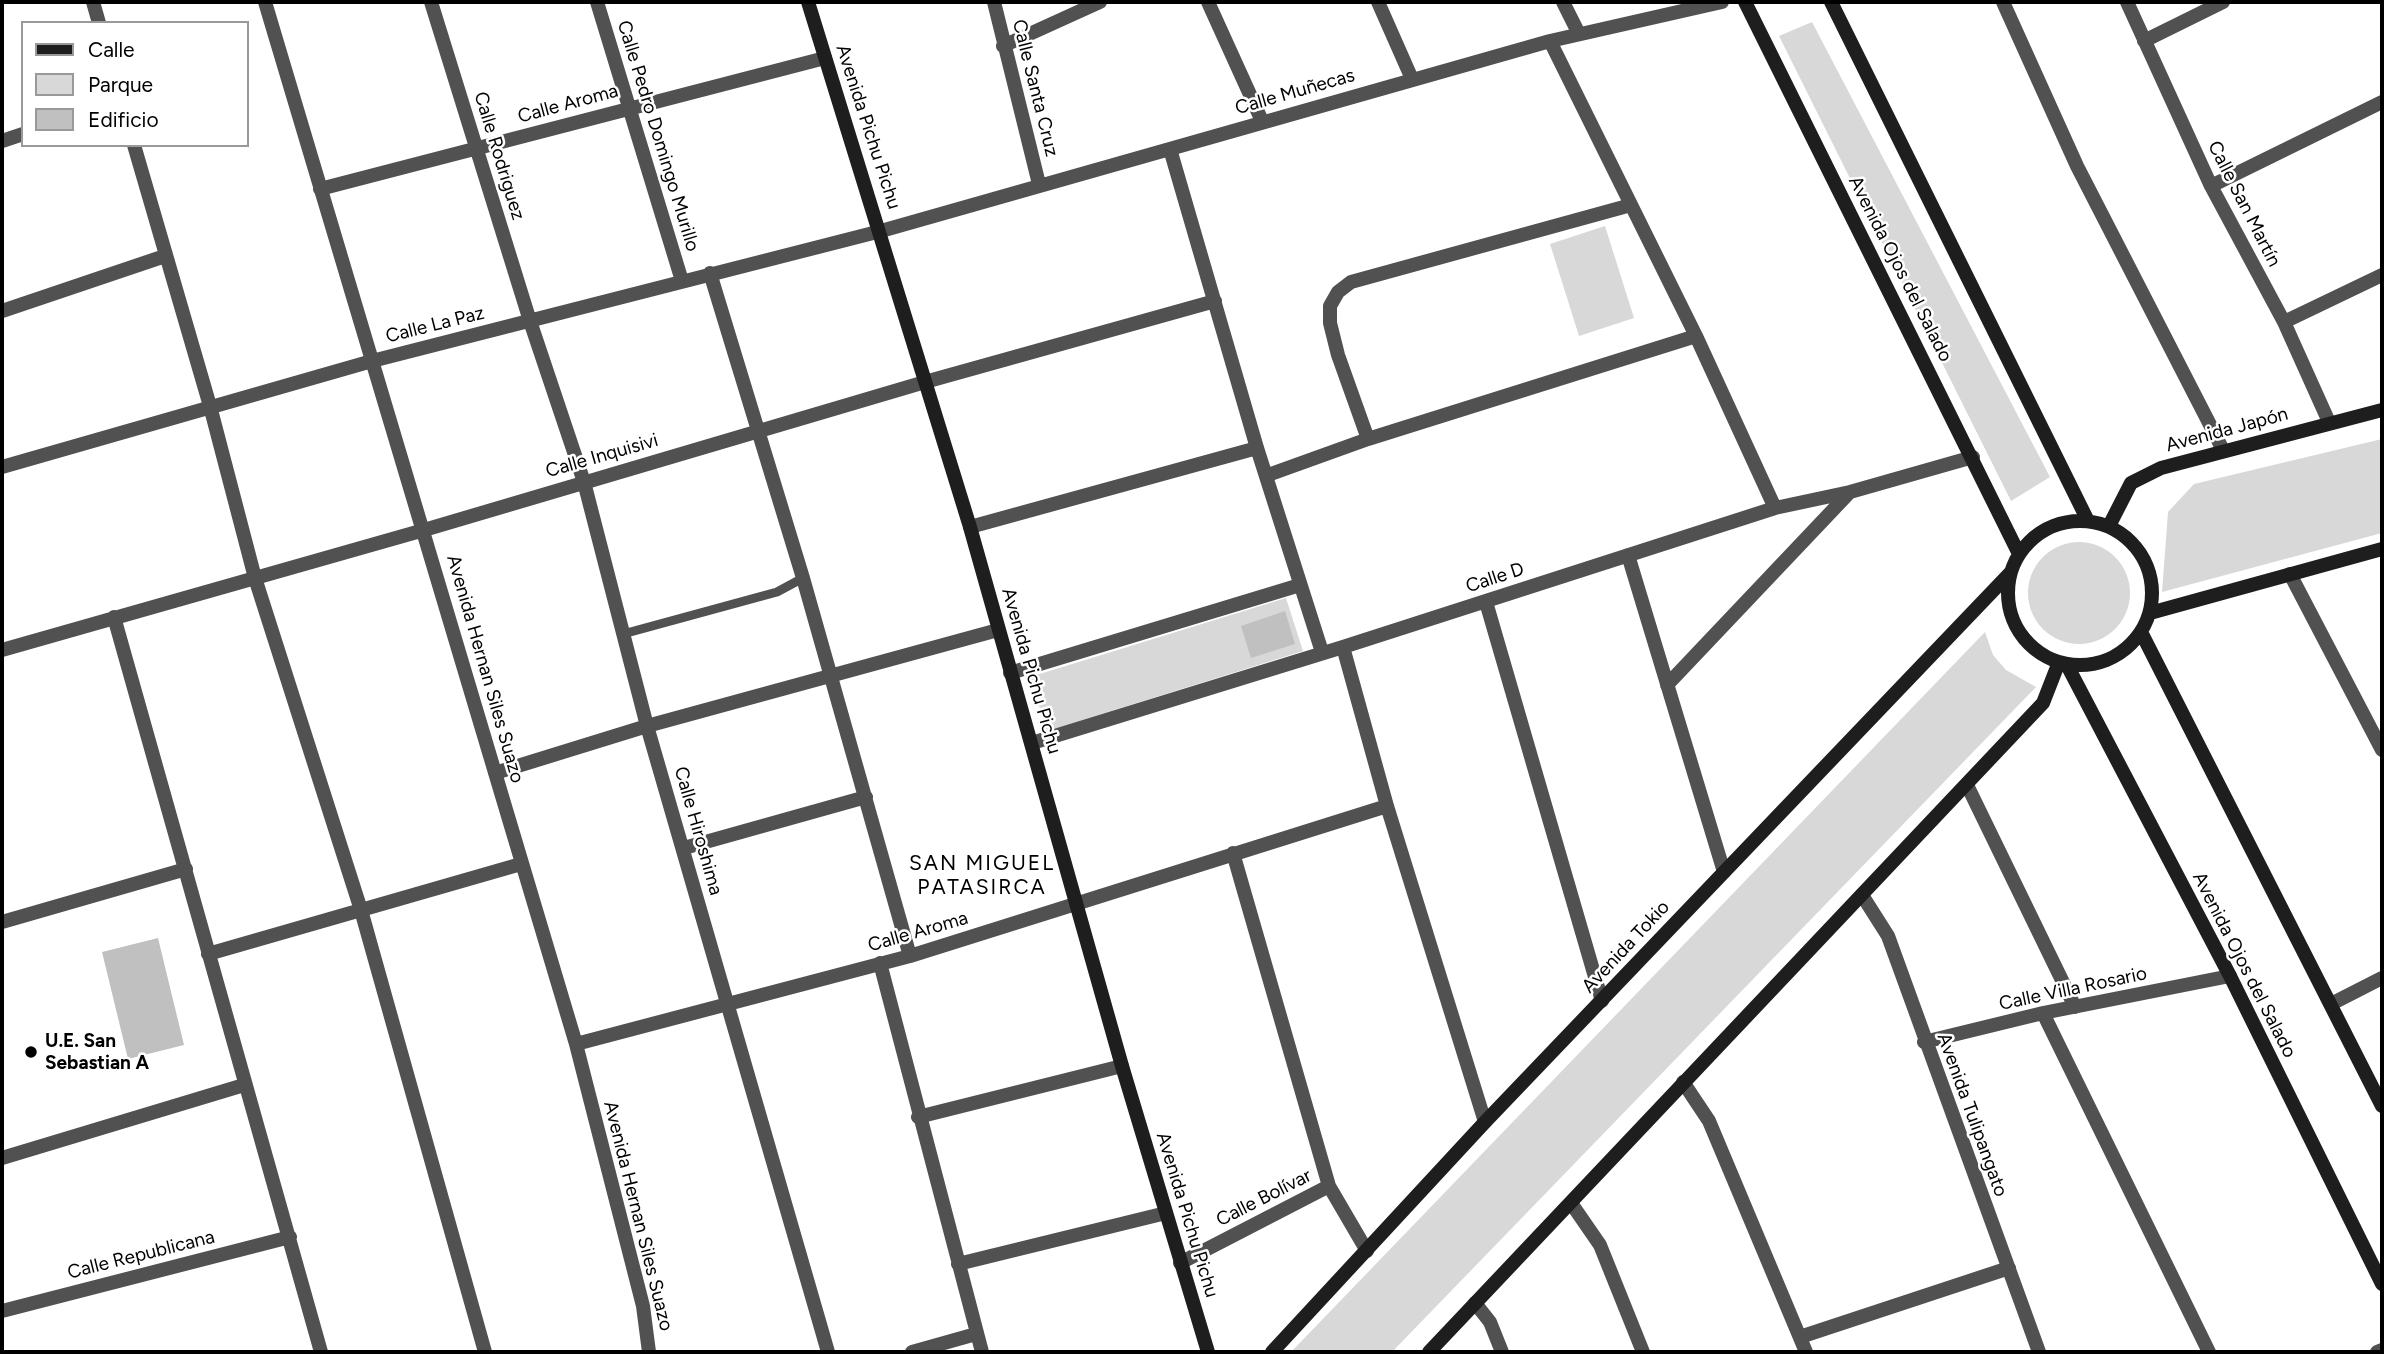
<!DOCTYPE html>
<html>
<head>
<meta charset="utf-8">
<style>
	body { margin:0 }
	#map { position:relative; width:2384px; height:1354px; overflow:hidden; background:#fff; font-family:Figtree,sans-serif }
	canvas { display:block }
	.frame { position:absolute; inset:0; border:4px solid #000; pointer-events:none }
	.legend { position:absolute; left:21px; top:21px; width:228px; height:126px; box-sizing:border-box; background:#fff; border:2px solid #999; margin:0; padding:9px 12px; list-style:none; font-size:21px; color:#000 }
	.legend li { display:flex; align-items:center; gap:14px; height:35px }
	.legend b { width:35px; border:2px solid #999 }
</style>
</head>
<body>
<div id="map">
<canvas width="2384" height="1354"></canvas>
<div class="frame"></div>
<ul class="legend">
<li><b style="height:9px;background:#1e1e1e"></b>Calle</li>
<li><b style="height:19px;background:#d8d8d8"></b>Parque</li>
<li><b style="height:19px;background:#c0c0c0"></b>Edificio</li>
</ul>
</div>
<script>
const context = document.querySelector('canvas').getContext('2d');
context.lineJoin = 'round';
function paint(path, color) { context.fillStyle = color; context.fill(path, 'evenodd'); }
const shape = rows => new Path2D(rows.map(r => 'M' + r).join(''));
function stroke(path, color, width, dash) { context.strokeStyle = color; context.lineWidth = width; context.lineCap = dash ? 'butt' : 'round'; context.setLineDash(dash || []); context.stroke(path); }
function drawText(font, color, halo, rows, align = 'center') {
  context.font = font + ' Figtree,sans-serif'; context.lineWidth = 5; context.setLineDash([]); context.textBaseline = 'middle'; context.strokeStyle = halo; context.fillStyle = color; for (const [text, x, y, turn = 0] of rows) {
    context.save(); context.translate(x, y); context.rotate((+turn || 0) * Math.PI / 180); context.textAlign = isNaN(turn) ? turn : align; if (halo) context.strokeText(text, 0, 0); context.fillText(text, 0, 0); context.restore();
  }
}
paint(shape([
	[1812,22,2050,477,2011,501,1779,36],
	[1605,226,1634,318,1579,336,1550,244],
	[2382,439,2382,533,2162,592,2168,512,2194,484],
	'2028 593a51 51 0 1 1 102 0a51 51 0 1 1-102 0Z',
	[1286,598,1303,651,1047,731,1030,677],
	[1985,632,1993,655,2006,670,2036,687,1392,1352,1291,1352]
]), '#d8d8d8');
paint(shape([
	[1285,611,1295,644,1251,658,1241,626],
	[158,938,184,1045,128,1059,102,952]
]), '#c0c0c0');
stroke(shape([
	[623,634,777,592,803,578]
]), '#515151', 9);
stroke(shape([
	[93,2,99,23],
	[265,2,576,1044,643,1306,649,1352],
	[431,2,530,321,584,482,647,726,828,1352],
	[597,2,682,281],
	[994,2,1039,184],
	[1208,2,1262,121],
	[1378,2,1412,79],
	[1563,2,1579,34],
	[2003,2,2077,166,2223,450],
	[2127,2,2211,186,2284,322,2329,422],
	[1550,41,1696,336,1775,508],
	[2144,41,2223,2],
	[1003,46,1100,2],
	[2,141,23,134],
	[134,145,210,406,255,578,361,910,485,1352],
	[1170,149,1257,448,1322,652],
	[2211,186,2382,102],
	[320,189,825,58],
	[710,273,803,578,910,956],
	[2,311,165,256],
	[2284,322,2382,275],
	[1368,439,1338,355,1330,323,1330,306,1338,292,1351,282,1631,205],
	[2,467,372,361,881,231,1550,41,1722,2],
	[1268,475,1368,439,1696,336],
	[970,527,1257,448],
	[1628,555,1724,872],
	[2290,574,2382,750],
	[1486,602,1602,1001],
	[114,617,321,1352],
	[1343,647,1387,806,1485,1122],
	[2,650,424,530,925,382,1215,301],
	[1010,673,1300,585],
	[1667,685,1849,493],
	[1032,743,1343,647,1775,508,1850,492,1973,457],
	[495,773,647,726,998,630],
	[1967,785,2075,1007],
	[684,848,866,797],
	[1233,853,1329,1186,1367,1251],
	[1862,895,1888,936,2039,1352],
	[2,922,186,869],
	[208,954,521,864],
	[880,963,982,1352],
	[2331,1004,2382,978],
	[2043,1013,2209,1352],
	[1924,1042,2043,1013,2230,976],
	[576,1044,910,956,1387,806],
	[1683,1082,1709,1121,1806,1352],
	[918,1117,1122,1066],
	[2,1158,244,1085],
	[1571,1203,1600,1245,1643,1352],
	[1180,1263,1329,1186],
	[958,1264,1166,1213],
	[1475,1303,1490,1322,1502,1352],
	[2,1311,290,1237],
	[1800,1337,2009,1268],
	[912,1352,976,1334],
	[2377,1352,2382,1350]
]), '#515151', 14);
stroke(shape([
	[808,2,970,527,1122,1066,1208,1352],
	[1745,2,2019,554],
	[1831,2,2088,521],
	'2008 593a72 72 0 1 1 144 0a72 72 0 1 1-144 0Z',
	[2109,526,2131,483,2161,468,2382,410],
	[2150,613,2382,549],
	[2141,632,2382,1106],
	[2067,665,2230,976,2382,1284],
	[1272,1352,1485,1122,2011,572],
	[1429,1352,2043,703,2059,662]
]), '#1e1e1e', 14);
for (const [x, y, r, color] of [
	[31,1052,7,"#000"]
]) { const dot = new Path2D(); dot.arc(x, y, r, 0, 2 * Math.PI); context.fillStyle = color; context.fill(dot); stroke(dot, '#fff', 2.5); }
drawText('19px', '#000', '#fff', [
	["Calle Santa Cruz",1035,88,76],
	["Calle Muñecas",1295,92,-16],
	["Calle Aroma",568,104,-15],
	["Avenida Pichu Pichu",868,127,72],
	["Calle Pedro Domingo Murillo",658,136,73],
	["Calle Rodriguez",499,156,73],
	["Calle San Martín",2244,204,63],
	["Avenida Ojos del Salado",1900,269,63],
	["Calle La Paz",435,325,-14],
	["Avenida Japón",2227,430,-15],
	["Calle Inquisivi",602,456,-16],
	["Calle D",1495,578,-18],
	["Avenida Hernan Siles Suazo",485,669,74],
	["Avenida Pichu Pichu",1031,671,74],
	["Calle Hiroshima",698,831,74],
	["Calle Aroma",918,932,-16],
	["Avenida Tokio",1626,947,-47],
	["Avenida Ojos del Salado",2244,965,63],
	["Calle Villa Rosario",2073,989,-12],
	["Avenida Tulipangato",1972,1115,70],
	["Calle Bolívar",1264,1198,-27],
	["Avenida Pichu Pichu",1187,1215,73],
	["Avenida Hernan Siles Suazo",638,1216,76],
	["Calle Republicana",141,1255,-14]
]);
drawText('bold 19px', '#000', '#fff', [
	["U.E. San",45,1041],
	["Sebastian A",45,1063]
], 'left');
context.letterSpacing = '2px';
drawText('21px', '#000', '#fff', [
	["SAN MIGUEL",982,864],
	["PATASIRCA",982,888]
]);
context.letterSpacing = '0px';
</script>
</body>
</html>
